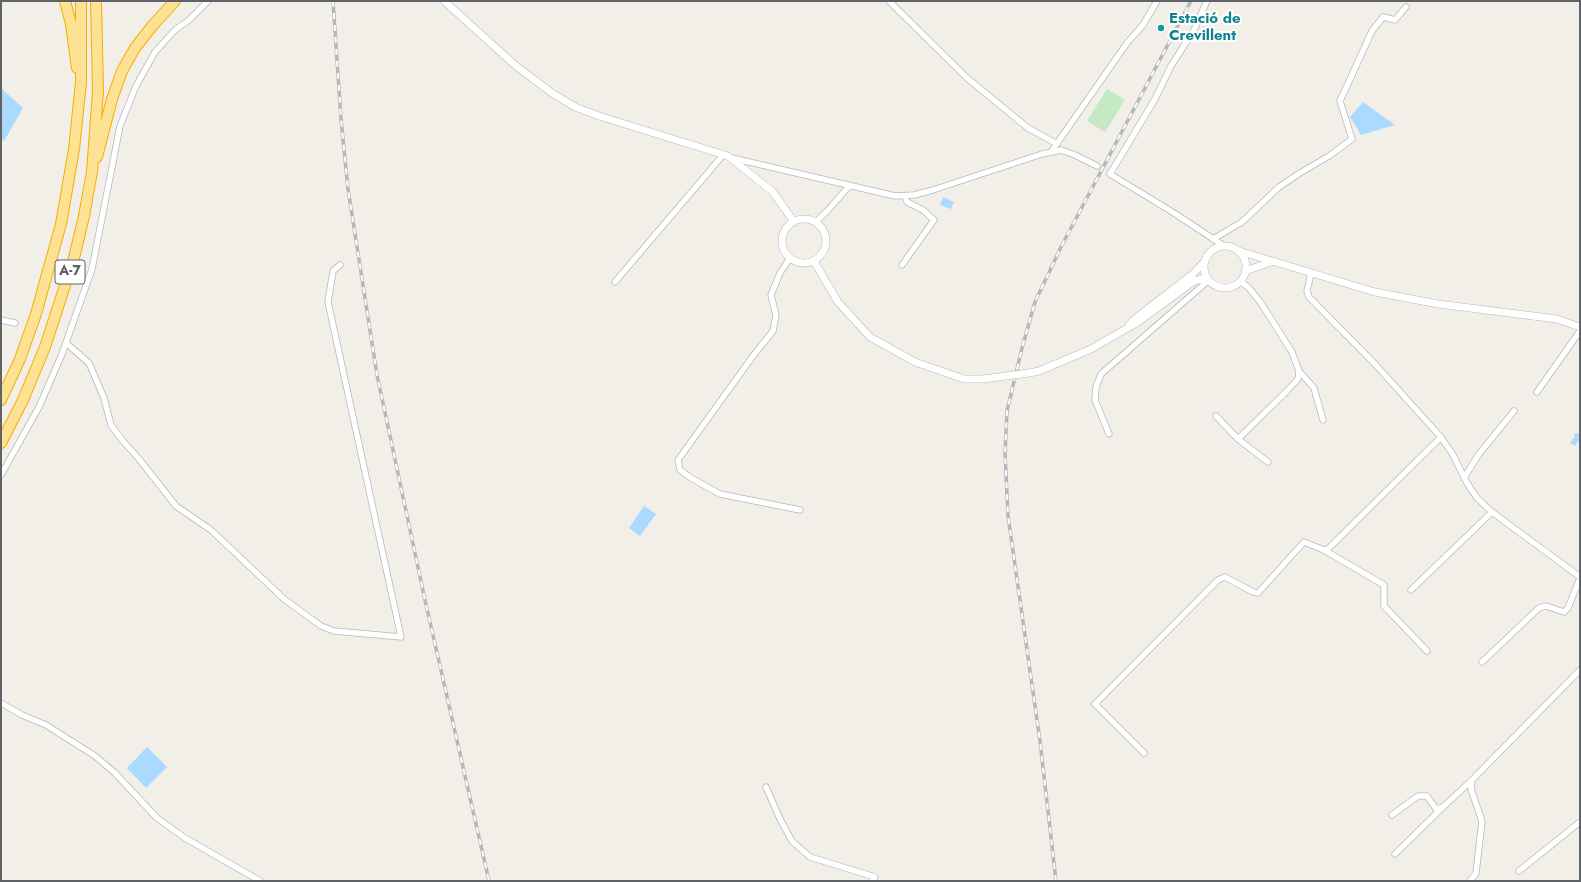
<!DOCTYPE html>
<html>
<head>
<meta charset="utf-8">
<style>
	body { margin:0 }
	#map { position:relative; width:1581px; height:882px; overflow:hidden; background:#f1efe8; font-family:Jost,sans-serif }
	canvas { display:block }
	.frame { position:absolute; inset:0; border:2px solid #5f6368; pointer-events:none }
</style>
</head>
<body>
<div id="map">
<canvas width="1581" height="882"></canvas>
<div class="frame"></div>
</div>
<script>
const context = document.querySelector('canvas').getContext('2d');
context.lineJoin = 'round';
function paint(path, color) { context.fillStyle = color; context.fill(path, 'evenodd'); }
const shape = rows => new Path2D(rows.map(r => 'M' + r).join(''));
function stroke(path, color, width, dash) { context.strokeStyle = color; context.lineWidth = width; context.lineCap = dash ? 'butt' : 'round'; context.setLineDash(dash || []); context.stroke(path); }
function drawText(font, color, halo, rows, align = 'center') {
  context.font = font + ' Jost,sans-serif'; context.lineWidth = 4; context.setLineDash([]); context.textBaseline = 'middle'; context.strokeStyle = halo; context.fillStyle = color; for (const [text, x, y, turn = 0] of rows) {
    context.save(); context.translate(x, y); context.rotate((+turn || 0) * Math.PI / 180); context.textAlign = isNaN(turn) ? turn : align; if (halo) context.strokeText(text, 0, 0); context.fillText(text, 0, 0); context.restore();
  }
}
paint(shape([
	[1107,89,1125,100,1105,132,1087,121]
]), '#c5e8c5');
paint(shape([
	[1,88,23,108,4,141,1,138],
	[1363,102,1395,125,1361,135,1350,117],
	[943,197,954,202,951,209,940,205],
	[1577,433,1580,435,1580,438,1575,446,1570,443,1575,436,1574,434],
	[644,506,656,514,640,536,629,528],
	[147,747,167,767,146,788,127,768]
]), '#aadaff');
const minor = shape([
	[889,1,967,78,1028,128,1057,144],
	[1207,1,1194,30,1171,66,1155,99,1110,174,1174,213,1224,246],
	[1051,152,1127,43,1143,25,1157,1],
	[732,158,895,196,914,195,933,190,1042,154,1061,150,1075,155,1097,166],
	[816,222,829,209,849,186],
	[1213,239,1242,222,1279,187,1300,173,1329,156,1352,139,1340,101,1372,31,1383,17,1395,20,1406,7],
	[790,258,780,273,771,295,776,315,773,331,753,356,678,460,680,470,691,478,720,494,800,510],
	[902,265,934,220,923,210,907,202,905,196],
	[1311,273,1307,291,1309,297,1374,363,1439,435,1452,453,1467,483,1477,498,1492,512,1580,577],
	[1240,281,1249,288,1261,303,1292,352,1299,371,1298,379,1287,391,1238,439,1268,462],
	[615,282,723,155],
	[1,320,15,323],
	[66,343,89,363,104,398,111,425,122,440,139,459,176,506,211,530,284,599,321,626,334,631,401,637,328,302,333,271,340,265],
	[1299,371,1314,388,1323,420],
	[1537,392,1580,331],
	[1216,416,1238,439],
	[1109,434,1095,400,1096,387,1101,374,1209,280],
	[1,475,39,407,62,354,92,269,120,126,136,86,155,52,175,30,189,20,208,1],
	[1464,478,1479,454,1514,411],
	[1324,550,1384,585,1384,606,1427,651],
	[1411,590,1492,512],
	[1482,662,1539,608,1546,606,1564,612,1568,608,1580,578],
	[1,703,22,715,46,725,95,756,115,773,157,818,185,838,260,881],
	[1144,753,1095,704,1218,580,1225,577,1253,592,1258,593,1304,542,1324,550,1328,549,1441,437],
	[766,787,780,819,792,841,810,857,875,877,872,881],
	[1392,815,1418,796,1427,796,1436,809,1443,807,1472,780],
	[1395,854,1442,808],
	[1519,871,1580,822],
	[1470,881,1476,873,1482,821,1471,789,1472,780,1580,670]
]);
const tertiary = shape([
	[444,1,516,66,552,93,575,107,599,116,728,156,773,192,794,222],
	'782 241a22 22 0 1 1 44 0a22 22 0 1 1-44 0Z',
	'1204 267a21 21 0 1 1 42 0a21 21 0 1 1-42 0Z',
	[1239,251,1375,292,1438,304,1557,319,1580,327],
	[814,261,838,302,870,337,915,362,964,379,983,379],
	[1245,271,1274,261],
	[1129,325,1136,318,1193,274,1205,261],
	[1029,373,1039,371,1091,349,1138,322,1194,281,1207,278]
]);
const motorway = shape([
	[65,1,71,24,77,68],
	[97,157,112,99,122,71,135,48,153,25,175,1],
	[1,400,20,359,36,314,61,224,74,149,81,82,81,1],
	[1,443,23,400,45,347,74,258,84,216,92,172,98,91,96,1]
]);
stroke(minor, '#b5b8bc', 7);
stroke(tertiary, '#b5b8bc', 8);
stroke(motorway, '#f9ab00', 12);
stroke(minor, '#fff', 5.5);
stroke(tertiary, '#fff', 7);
stroke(motorway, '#fde293', 10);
const rail = shape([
	[333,1,341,119,348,189,377,375,425,600,489,881],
	[1056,881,1040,741,1008,516,1005,453,1007,411,1022,348,1035,302,1062,245,1191,1]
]);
stroke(rail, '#b6b7b8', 3.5);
stroke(rail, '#fff', 2, [6]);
const tertiaryBridge = shape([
	[983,379,1029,373]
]);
stroke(tertiaryBridge, '#b5b8bc', 8, []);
stroke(tertiaryBridge, '#fff', 7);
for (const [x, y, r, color] of [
	[1161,28,4,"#0f9aa8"]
]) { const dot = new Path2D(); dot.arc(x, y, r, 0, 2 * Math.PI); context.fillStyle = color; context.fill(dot); stroke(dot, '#fff', 1.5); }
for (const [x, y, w] of [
	[70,272,30]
]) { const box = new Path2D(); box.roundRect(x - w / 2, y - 12, w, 24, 3); context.fillStyle = '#fff'; context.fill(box); stroke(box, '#5f6368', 1); }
drawText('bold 14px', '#5f6368', null, [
	["A-7",70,272]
]);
drawText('bold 15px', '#0d838f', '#fff', [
	["Estació de",1169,19],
	["Crevillent",1169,36]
], 'left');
</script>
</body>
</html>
